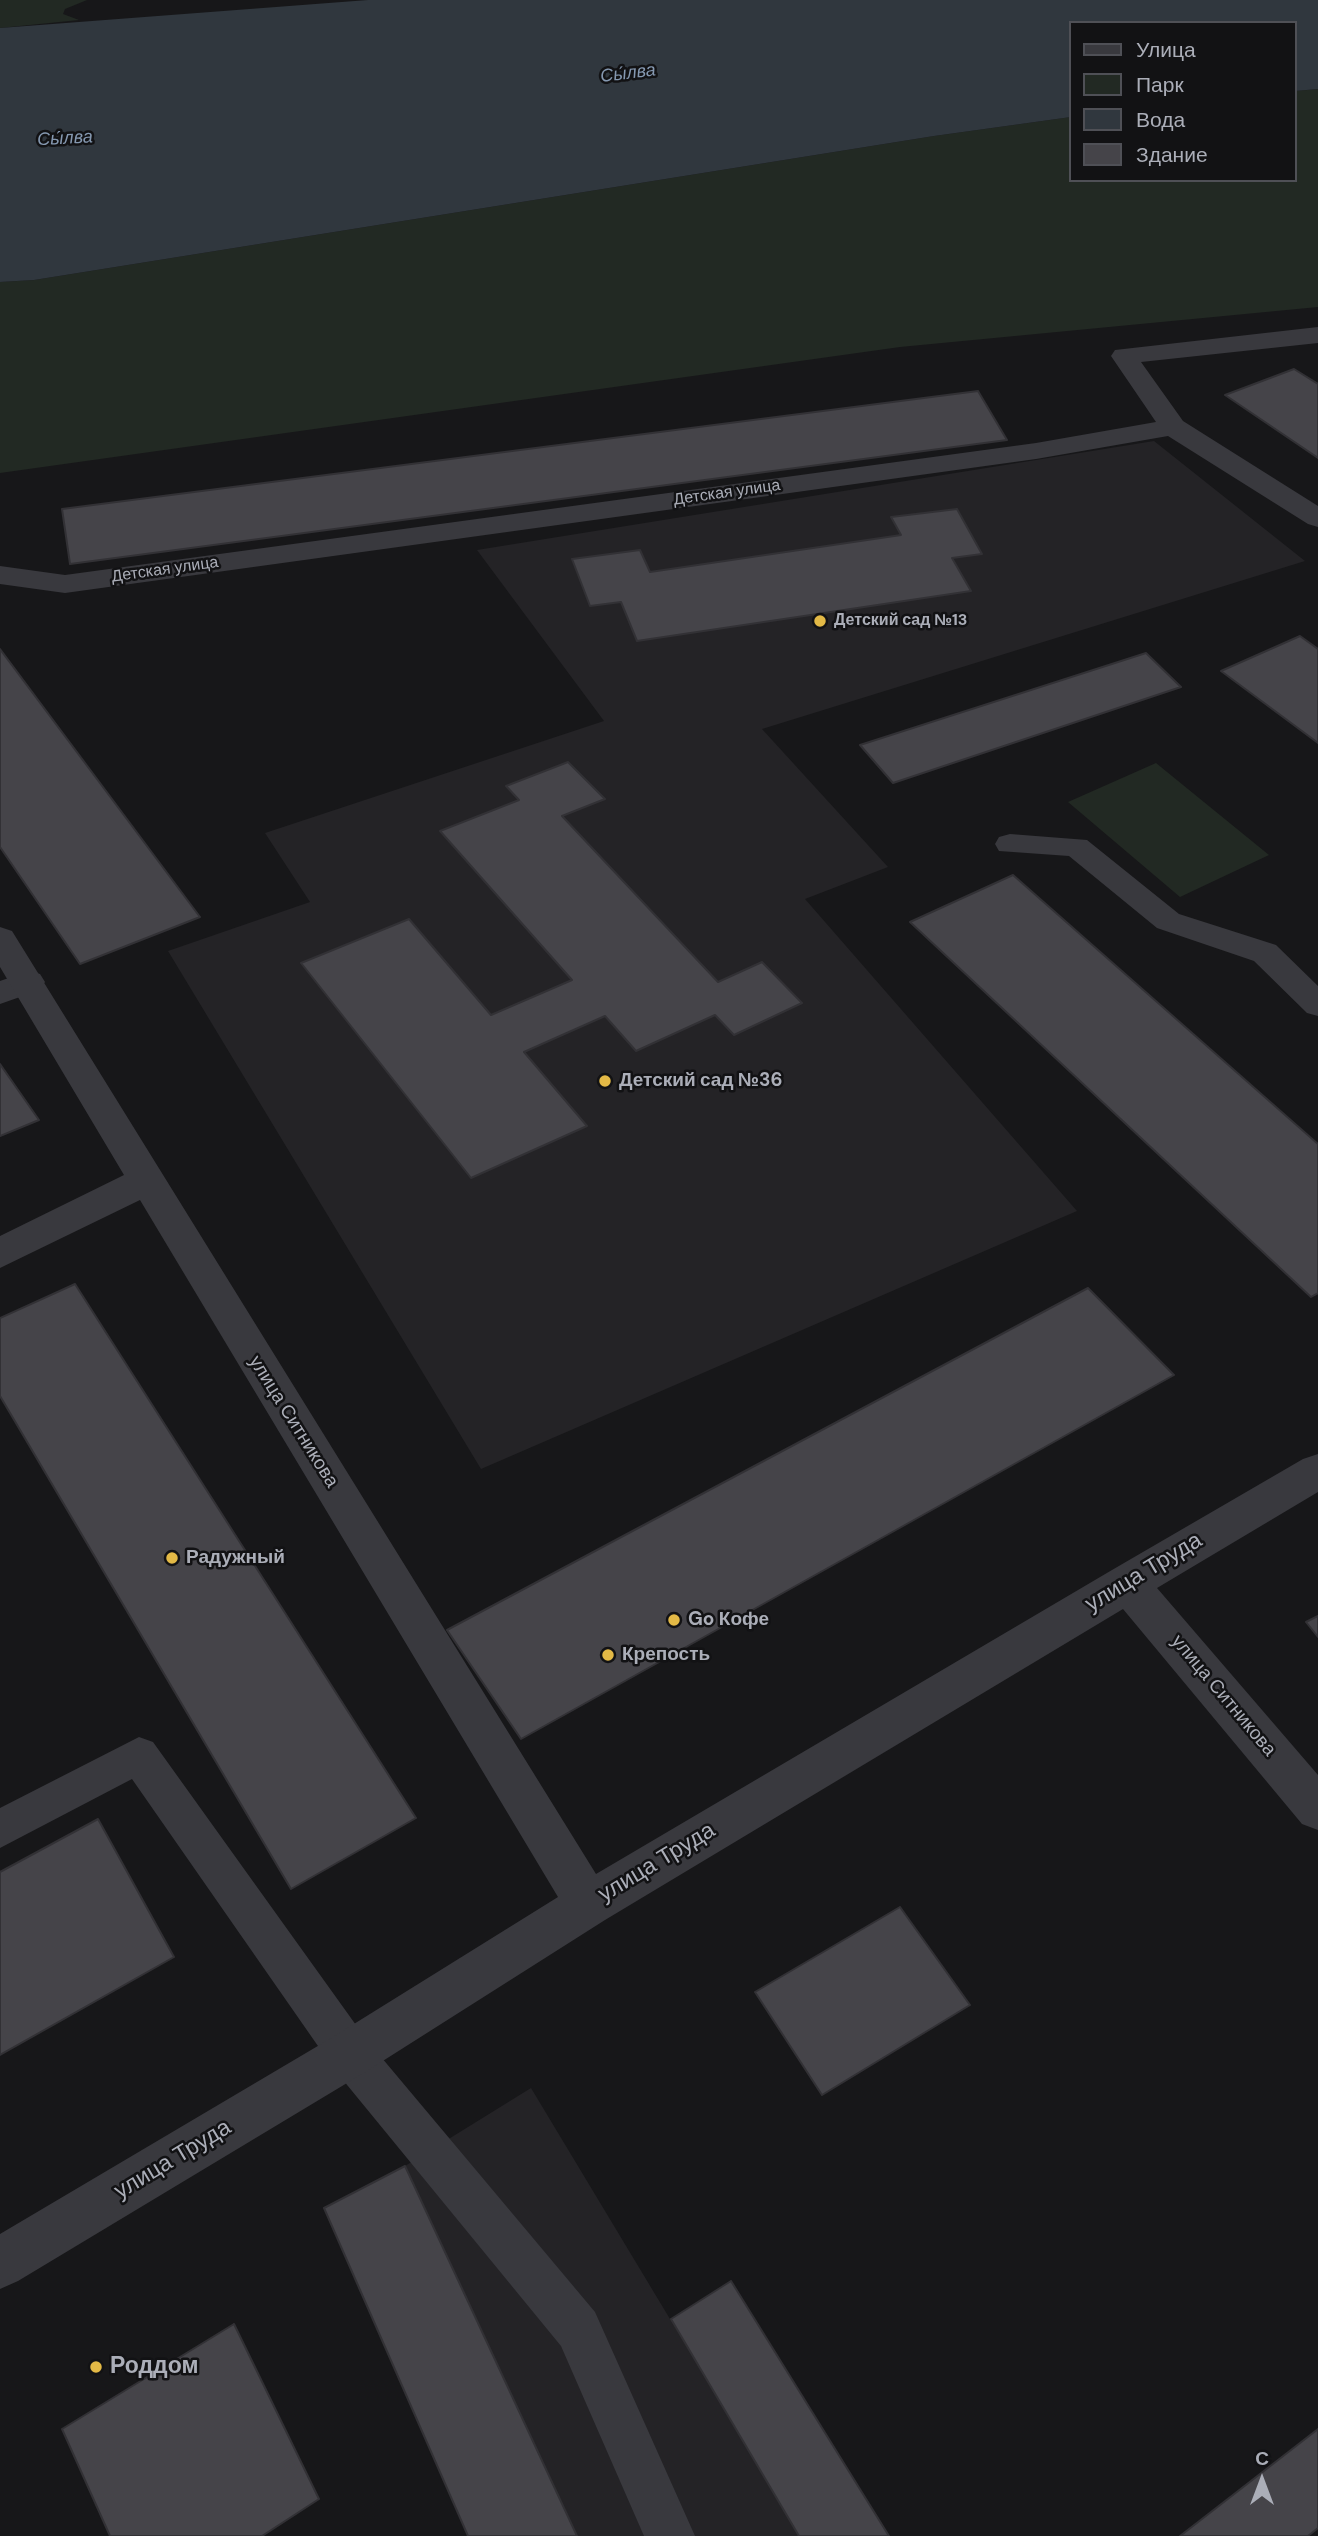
<!DOCTYPE html>
<html>
<head>
<meta charset="utf-8">
<style>
	body { margin:0 }
	#map { position:relative; width:1318px; height:2536px; overflow:hidden; background:#171719; font-family:"DM Sans",sans-serif }
	canvas { display:block }
	.legend { position:absolute; left:1069px; top:21px; width:228px; height:161px; box-sizing:border-box; background:#121214; border:2px solid #4f5056; margin:0; padding:9px 12px; list-style:none; font-size:21px; color:#abaeb8 }
	.legend li { display:flex; align-items:center; gap:14px; height:35px }
	.legend b { width:35px; border:2px solid #4f5056 }
	.north { position:absolute; left:1227px; top:2445px; width:70px; height:70px; -webkit-text-stroke:5px #121214; paint-order:stroke; rotate:0deg; font-size:19px; font-weight:700; line-height:28px; text-align:center; color:#abaeb8 }
	.north::after { content:''; display:block; margin:auto; width:24px; height:32px; background:#abaeb8; clip-path:polygon(50% 0,100% 100%,50% 72%,0 100%) }
</style>
</head>
<body>
<div id="map">
<canvas width="1318" height="2536"></canvas>
<ul class="legend">
<li><b style="height:9px;background:#39393e"></b>Улица</li>
<li><b style="height:19px;background:#222923"></b>Парк</li>
<li><b style="height:19px;background:#30373e"></b>Вода</li>
<li><b style="height:19px;background:#454449"></b>Здание</li>
</ul>
<div class="north">С</div>
</div>
<script>
const context = document.querySelector('canvas').getContext('2d');
context.lineJoin = 'round';
function paint(path, color) { context.fillStyle = color; context.fill(path, 'evenodd'); }
const shape = rows => new Path2D(rows.map(r => 'M' + r).join(''));
function stroke(path, color, width, dash) { context.strokeStyle = color; context.lineWidth = width; context.lineCap = dash ? 'butt' : 'round'; context.setLineDash(dash || []); context.stroke(path); }
function drawText(font, color, halo, rows, align = 'center') {
  context.font = font + ' "DM Sans",sans-serif'; context.lineWidth = 5; context.setLineDash([]); context.textBaseline = 'middle'; context.strokeStyle = halo; context.fillStyle = color; for (const [text, x, y, turn = 0] of rows) {
    context.save(); context.translate(x, y); context.rotate((+turn || 0) * Math.PI / 180); context.textAlign = isNaN(turn) ? turn : align; if (halo) context.strokeText(text, 0, 0); context.fillText(text, 0, 0); context.restore();
  }
}
paint(shape([
	[1154,441,1305,561,762,729,888,867,805,899,1077,1211,481,1469,168,951,310,902,265,833,604,721,477,550],
	[531,2088,670,2319,731,2281,889,2536,468,2536,324,2208,405,2166]
]), '#242326');
paint(shape([
	[0,0,87,0,65,9,63,14,79,20,0,28],
	[1318,89,1318,307,900,347,0,473,0,282,34,280,934,136,1071,117,1071,180,1295,180,1295,91],
	[1156,763,1269,855,1180,897,1068,802]
]), '#222923');
paint(shape([
	[368,0,1318,0,1318,89,1295,91,1295,23,1071,23,1071,117,934,136,34,280,0,282,0,28]
]), '#30373e');
const building = shape([
	[1294,369,1318,384,1318,458,1225,395,1294,369],
	[978,391,1007,440,70,564,62,509,978,391],
	[957,509,982,554,952,558,971,591,637,641,621,602,590,606,572,559,640,550,650,572,901,535,891,517,957,509],
	[1300,636,1318,649,1318,743,1221,671,1300,636],
	[0,649,200,917,80,964,0,847,0,649],
	[1146,653,1181,687,893,783,860,745,1146,653],
	[568,762,605,799,562,816,718,982,762,962,802,1003,734,1035,715,1015,636,1051,605,1016,524,1052,587,1126,471,1178,301,963,409,919,491,1015,572,980,440,831,519,800,506,786,568,762],
	[1013,875,1318,1144,1318,1293,1311,1297,910,922,1013,875],
	[0,1064,39,1120,0,1136,0,1064],
	[75,1284,416,1818,291,1889,0,1396,0,1318,75,1284],
	[1088,1288,1174,1375,521,1739,447,1630,1088,1288],
	[1318,1616,1318,1637,1306,1622,1318,1616],
	[98,1819,174,1957,0,2055,0,1872,98,1819],
	[900,1907,970,2005,822,2095,755,1992,900,1907],
	[405,2166,577,2536,468,2536,324,2208,405,2166],
	[731,2281,889,2536,799,2536,671,2319,731,2281],
	[234,2324,319,2499,262,2536,110,2536,62,2429,234,2324],
	[1318,2429,1318,2528,1308,2536,1180,2536,1318,2429]
]);
paint(building, '#454449');
stroke(building, '#323135', 2);
paint(shape([
	[1010,834,1087,840,1179,914,1276,945,1318,986,1318,1016,1307,1013,1254,961,1157,928,1069,856,999,851,995,844,999,837,1010,834],
	[29,971,40,974,45,982,40,990,0,1004,0,981,29,971],
	[139,1737,153,1742,366,2039,595,2312,695,2536,644,2536,561,2346,334,2069,132,1779,0,1848,0,1808,139,1737]
]), '#39393e');
paint(shape([
	[1318,327,1318,343,1141,362,1183,421,1318,506,1318,527,1308,524,1168,436,1036,459,65,593,0,584,0,566,65,575,1036,443,1156,422,1111,356,1115,350,1318,327],
	[0,927,12,931,596,1874,1112,1570,1303,1459,1318,1454,1318,1492,1157,1588,1318,1775,1318,1830,1302,1824,1123,1609,605,1920,367,2071,18,2281,0,2289,0,2234,333,2037,558,1897,140,1200,0,1268,0,1236,124,1175,0,967,0,927]
]), '#39393e');
for (const [x, y, r, color] of [
	[820,621,7,"#e3b946"],
	[605,1081,7,"#e3b946"],
	[172,1558,7,"#e3b946"],
	[674,1620,7,"#e3b946"],
	[608,1655,7,"#e3b946"],
	[96,2367,7,"#e3b946"]
]) { const dot = new Path2D(); dot.arc(x, y, r, 0, 2 * Math.PI); context.fillStyle = color; context.fill(dot); stroke(dot, '#121214', 2.5); }
drawText('16px', '#abaeb8', '#121214', [
	["Детская улица",727,493,-8],
	["Детская улица",165,570,-8]
]);
drawText('bold 16px', '#abaeb8', '#121214', [
	["Детский сад №13",834,621]
], 'left');
drawText('italic 18px', '#8598b0', '#121214', [
	["Сы́лва",628,74,-7],
	["Сы́лва",65,139,-3]
]);
drawText('bold 19px', '#abaeb8', '#121214', [
	["Детский сад №36",619,1081],
	["Радужный",186,1558],
	["Go Кофе",688,1620],
	["Крепость",622,1655]
], 'left');
drawText('19px', '#abaeb8', '#121214', [
	["улица Ситникова",293,1422,58],
	["улица Ситникова",1223,1696,50]
]);
drawText('23px', '#abaeb8', '#121214', [
	["улица Труда",1144,1573,-31],
	["улица Труда",657,1863,-31],
	["улица Труда",173,2160,-31]
]);
drawText('bold 23px', '#abaeb8', '#121214', [
	["Роддом",110,2367]
], 'left');
</script>
</body>
</html>
